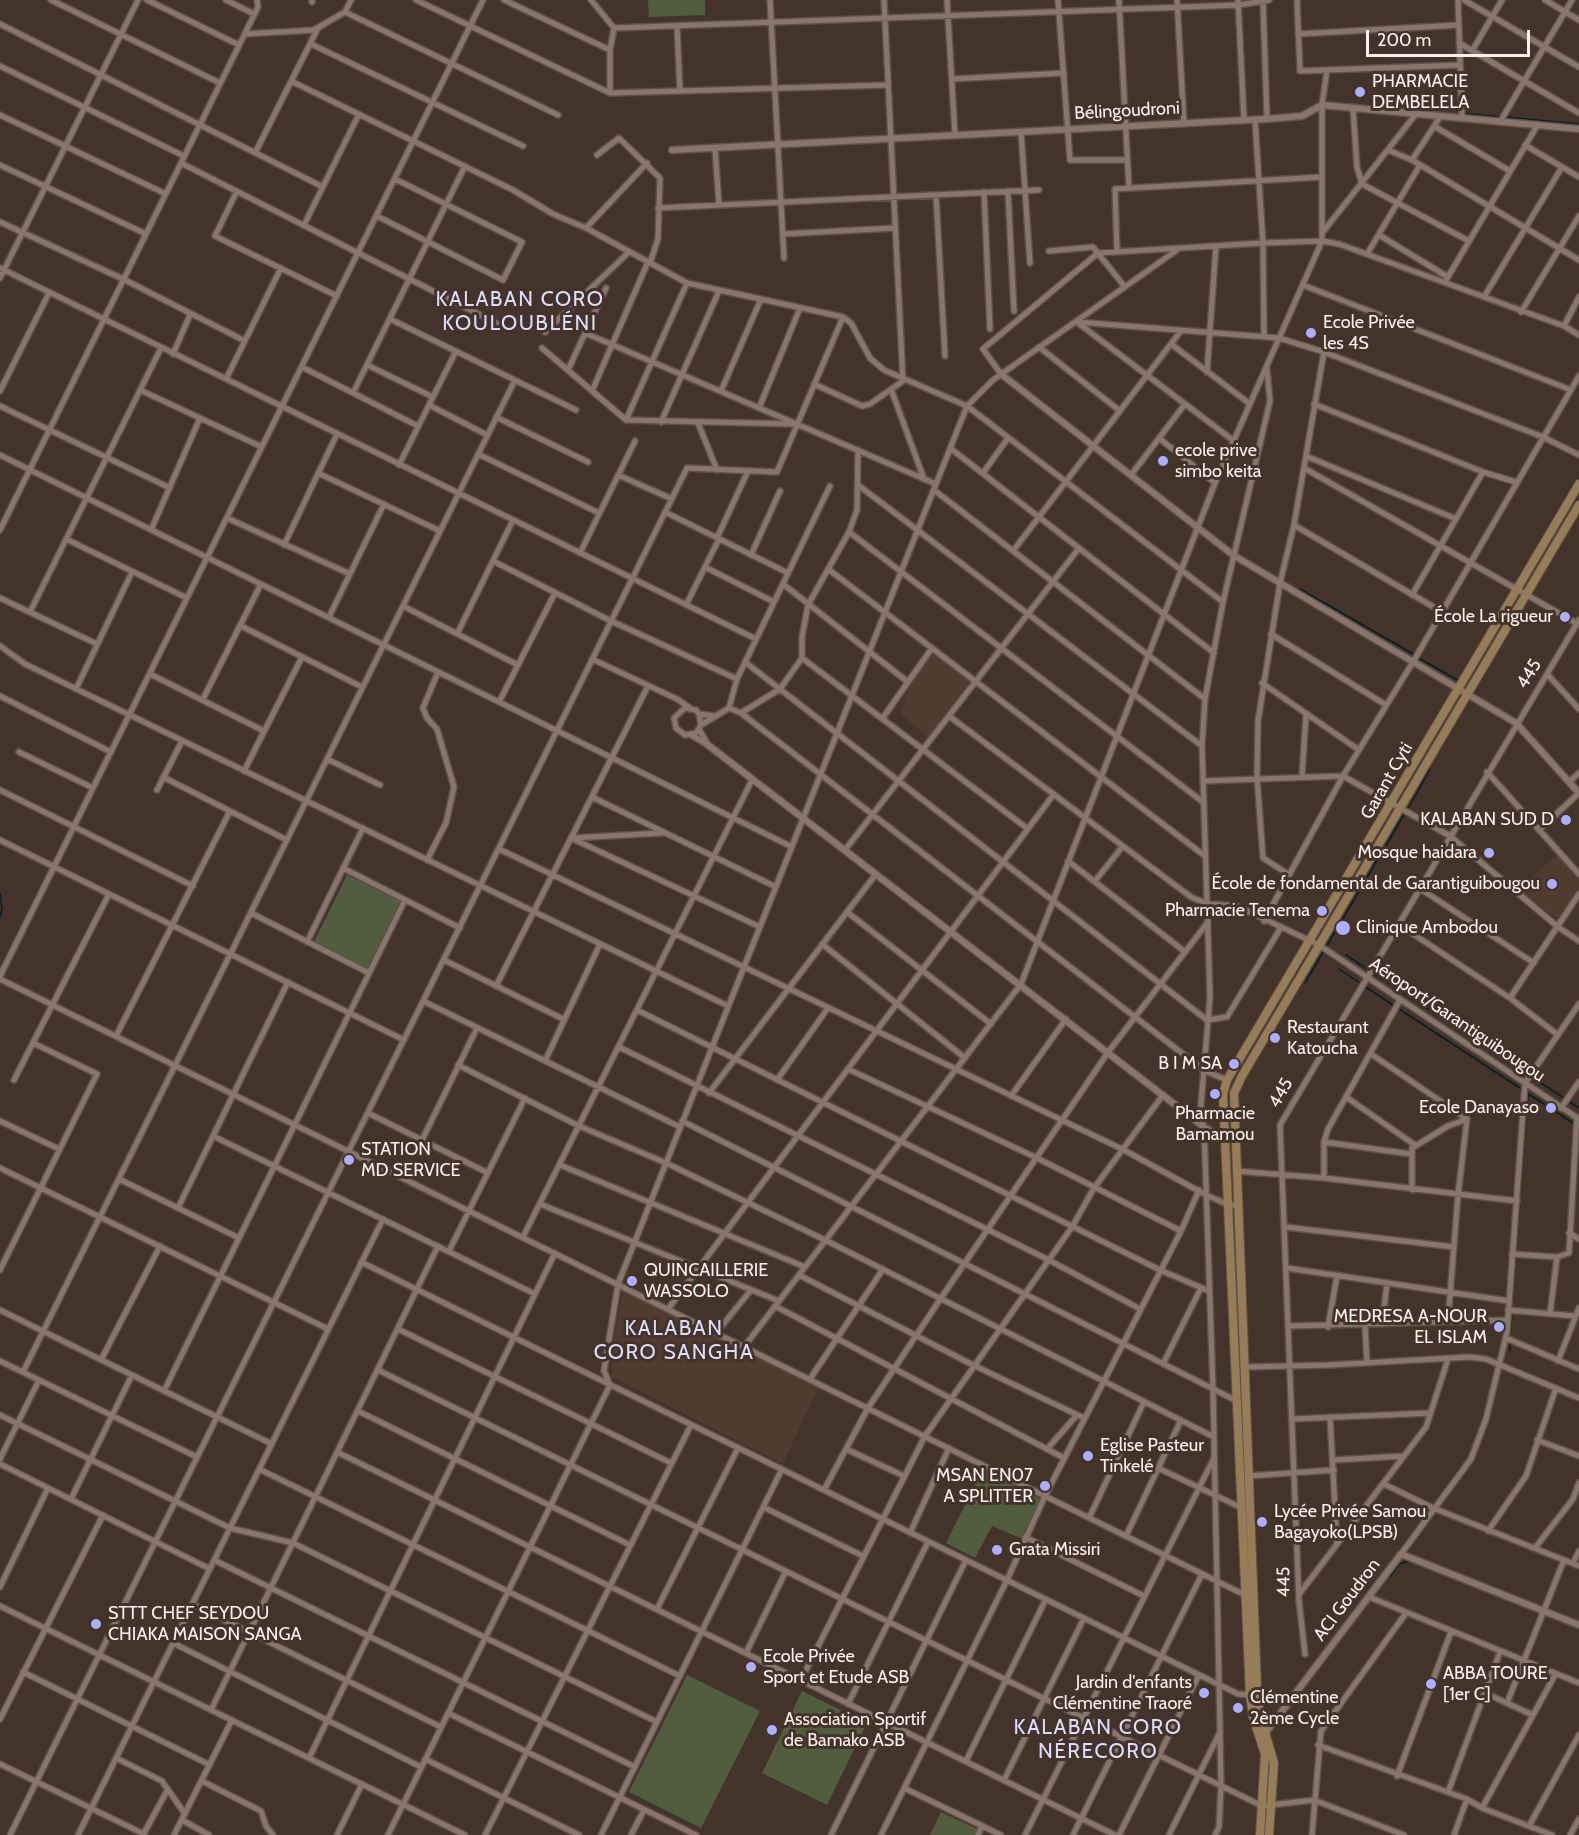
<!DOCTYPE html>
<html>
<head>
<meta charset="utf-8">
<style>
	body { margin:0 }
	#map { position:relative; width:1579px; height:1835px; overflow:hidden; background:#43332a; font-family:Cabin,sans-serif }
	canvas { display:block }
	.scale { position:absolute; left:1366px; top:30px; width:164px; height:27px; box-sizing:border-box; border:3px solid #faefea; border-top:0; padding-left:8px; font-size:18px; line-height:21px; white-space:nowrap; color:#faefea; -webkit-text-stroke:4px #43332a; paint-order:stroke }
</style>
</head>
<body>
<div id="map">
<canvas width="1579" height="1835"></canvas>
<div class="scale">200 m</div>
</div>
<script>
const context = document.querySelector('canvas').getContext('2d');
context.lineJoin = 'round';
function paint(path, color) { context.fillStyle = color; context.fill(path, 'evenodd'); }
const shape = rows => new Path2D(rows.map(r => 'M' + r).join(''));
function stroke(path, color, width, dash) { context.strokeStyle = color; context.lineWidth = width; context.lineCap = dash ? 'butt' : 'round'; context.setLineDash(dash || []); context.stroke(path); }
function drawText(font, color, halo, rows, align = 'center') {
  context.font = font + ' Cabin,sans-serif'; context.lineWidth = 6; context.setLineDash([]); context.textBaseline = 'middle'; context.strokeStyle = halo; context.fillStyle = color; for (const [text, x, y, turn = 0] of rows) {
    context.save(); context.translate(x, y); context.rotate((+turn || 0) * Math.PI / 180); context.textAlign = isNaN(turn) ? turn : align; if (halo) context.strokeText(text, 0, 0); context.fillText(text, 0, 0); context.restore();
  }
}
paint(shape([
	[930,653,971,679,928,737,901,714,907,691],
	[1557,855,1579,879,1579,888,1560,916,1555,917,1516,891],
	[623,1293,647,1299,819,1386,783,1464,612,1377,611,1353]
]), '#503b2f');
paint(shape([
	[648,0,705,0,705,15,649,17],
	[347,875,401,901,367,969,314,942],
	[983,1469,1042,1500,1023,1539,992,1526,975,1558,946,1543],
	[687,1675,760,1711,701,1828,629,1792],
	[802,1691,867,1723,827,1805,762,1773],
	[941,1812,977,1829,974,1835,930,1835]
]), '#525d3f');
stroke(shape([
	[1463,113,1500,117],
	[1505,117,1579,124],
	[1300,589,1415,655],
	[1419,658,1459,681],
	[1408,809,1430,769],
	[0,894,2,908,0,917],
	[1346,955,1528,1074],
	[1339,969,1360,983],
	[1305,983,1405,813],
	[1364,986,1523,1090],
	[1532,1077,1579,1108],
	[1527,1093,1576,1125],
	[1516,1251,1528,1094],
	[1512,1308,1516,1256],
	[1510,1338,1512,1313],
	[1510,1351,1510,1343],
	[1390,1577,1399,1564,1410,1561,1464,1582]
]), '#051f24', 1.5);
const minor = shape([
	[51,0,220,83],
	[147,0,239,45],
	[226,0,254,14],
	[312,0,312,2],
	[416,0,610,93,888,85],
	[504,0,610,50],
	[591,0,614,28,610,50,610,93],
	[770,0,784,258],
	[884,0,903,381],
	[947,0,955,135],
	[1058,0,1070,160,1127,160],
	[1119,0,1129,188],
	[1177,0,1184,124],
	[1238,0,1244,120],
	[1297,0,1300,71,1460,65],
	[1458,0,1462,119],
	[1464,0,1579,67],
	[1545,0,1579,20],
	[1263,2,1267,119],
	[345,12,351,0],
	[0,24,323,187],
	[677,26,680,91],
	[614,28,1239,5,1269,0],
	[245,34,314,30,345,12,558,115],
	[1298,34,1459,25],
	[1459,43,1579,113],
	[311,44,523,146],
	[1472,51,1502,0],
	[0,66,184,156],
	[952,79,1064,73],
	[291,81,513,190,553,214,586,228,687,283,843,317,851,323,870,358,884,370,967,406,1223,602],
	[1353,109,1357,167,1362,184,1469,241],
	[0,115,166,194],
	[1255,120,1263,243,1264,335],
	[1500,122,1572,0],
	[1434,126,1510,171],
	[1021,132,1030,263],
	[1525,145,1579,177],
	[715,148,719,205],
	[1388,150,1412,160,1579,260],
	[255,153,318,28],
	[597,155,619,138,660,178,658,239,650,263],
	[1412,160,1440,117],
	[181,163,502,326],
	[0,165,146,234],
	[237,191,215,236,337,296],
	[1008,191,1014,311],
	[984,192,990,329],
	[936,195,945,356],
	[658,208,1039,190],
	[377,216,503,280,522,242,395,179],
	[0,222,123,279,245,341],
	[304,225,359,114],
	[586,228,647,163],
	[1322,233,1416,114],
	[783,234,895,228],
	[1379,235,1448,277],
	[1049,251,1093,247,1125,287],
	[1117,252,1115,189,1322,177],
	[1367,254,1420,165],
	[0,268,756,639],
	[0,278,138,0],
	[1445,282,1537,126],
	[1303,285,1571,390],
	[1484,297,1562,167],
	[1521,312,1579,216],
	[390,319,576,410],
	[1077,322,1279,338,1324,352,1543,437,1579,455],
	[1078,323,1234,441],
	[1564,326,1579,297],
	[545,332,629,252],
	[585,333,936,484],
	[1171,344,1250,404],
	[1039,347,1120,411],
	[542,348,626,420,793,424],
	[173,354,190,315],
	[367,365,433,397],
	[302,367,418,426],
	[568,370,606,288],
	[1207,372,1216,246],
	[1001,374,983,349,1098,253,1263,243,1322,241,1339,244,1564,326,1579,335],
	[226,379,281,268],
	[814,384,862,406,870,404,903,381],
	[891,389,924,479],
	[140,390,262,447],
	[0,391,49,293],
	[592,391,648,262],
	[721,391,761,299],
	[353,393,465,166],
	[1314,404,1483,472,1516,482],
	[429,405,487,435],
	[0,406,170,488],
	[759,408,800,308],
	[496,417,588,462],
	[626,420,687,283],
	[661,422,719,291],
	[698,423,717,470],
	[1159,438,1215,483],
	[950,448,1214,653],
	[478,454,599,513],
	[0,455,792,847],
	[1306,456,1456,519],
	[399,465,456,351],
	[1304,468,1578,624],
	[318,473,440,531],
	[983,473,1008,438],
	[618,475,672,499],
	[1131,475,1185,404],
	[858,485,1202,746],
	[934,490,1205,699],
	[665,512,788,573],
	[227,518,350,574],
	[1294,525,1442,612],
	[0,530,258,7,257,0],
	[151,530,200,418],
	[849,532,1203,802],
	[717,538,748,471],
	[66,539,187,598],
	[284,545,337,434],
	[1013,551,1180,332],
	[580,553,635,441],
	[751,555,780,491],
	[493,561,611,621,737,679],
	[705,567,774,602],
	[828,569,1205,856],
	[783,584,908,682],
	[1412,595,1483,472],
	[0,598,97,644],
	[686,605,719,539],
	[403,606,518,665,499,702],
	[30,612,161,348],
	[329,617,384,504],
	[241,626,362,687],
	[458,632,513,520],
	[1271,634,1386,705],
	[0,646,25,664,728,1006],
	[802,658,1028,829],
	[592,659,677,699,690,708],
	[745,662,1207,1020,1227,1017,1280,929],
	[518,665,555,593],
	[150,674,264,731],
	[1547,674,1579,709],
	[1262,683,1359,750],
	[76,689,132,572],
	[0,696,111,752],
	[203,699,261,584],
	[729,708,741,713,780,689,802,658,802,637,808,605,849,532,857,510,858,450],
	[741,713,1205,1071,1227,1080],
	[699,714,701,725,696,733,685,735,676,728,674,718,685,708,696,710,699,714,715,716],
	[949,716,1191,897,1208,904,1237,906,1319,945,1579,1119],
	[882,719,932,648],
	[701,725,729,708,737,679,830,486],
	[699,729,708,745],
	[691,735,708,745],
	[19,752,93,788],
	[327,759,380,785],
	[244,771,302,657],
	[1487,772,1579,874],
	[1302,776,1306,715],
	[163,777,287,840],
	[1203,781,1343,776,1450,836,1558,927,1579,941],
	[1569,782,1579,773],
	[0,790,193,886],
	[157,790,182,741],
	[592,797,776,887],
	[1539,830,1579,793],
	[571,838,760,927],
	[572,838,662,833],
	[0,840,404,1040],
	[499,849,1124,1150,1206,1195,1229,1205,1237,1205],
	[845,850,1079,548],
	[427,860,446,823,454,787,437,729,427,718,423,708,438,672],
	[1068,861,1184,951],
	[343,868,460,928],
	[1288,874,1263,858,1257,777,1258,721,1280,583,1294,525,1324,352],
	[1095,881,1123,846],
	[1419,888,1534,963],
	[847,912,991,1024],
	[251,913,369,973],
	[1264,921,1343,776,1413,662,1579,376],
	[1398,924,1510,998,1558,1035],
	[307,942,363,828],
	[822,944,965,1058],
	[444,960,563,1019],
	[0,976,483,0],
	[0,979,1245,1595],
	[496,986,648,686],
	[1510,998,1579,894],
	[423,1001,680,1127],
	[637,1010,1160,1270,1209,1291],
	[116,1036,230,811],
	[619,1047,1047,1259,1140,1309],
	[1371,1054,1467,1119],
	[545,1061,600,944],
	[458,1065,579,1126,666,1163,825,1240,1214,1437],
	[848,1069,1037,1158,1181,1231],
	[14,1080,109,894],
	[777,1080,828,1008],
	[709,1093,876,874],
	[1011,1096,1066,1019],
	[1346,1097,1415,1145],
	[1561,1108,1579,1082],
	[368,1113,488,1173],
	[0,1121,59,1149],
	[682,1121,1237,1401],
	[213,1136,535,1294],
	[422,1140,477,1028],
	[1324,1142,1411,1154],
	[560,1165,805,1267],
	[0,1168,328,1329],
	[1236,1171,1324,1178,1517,1201],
	[1324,1178,1324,1142,1328,1129,1400,1000],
	[119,1179,239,1238],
	[1412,1190,1412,1148,1448,1126,1467,1119],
	[540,1204,779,1301],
	[178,1208,288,982],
	[1286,1227,1454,1247],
	[1569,1233,1579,1239],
	[523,1237,752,780],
	[449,1251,525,1098],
	[1512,1254,1557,1257,1569,1253,1577,1118],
	[361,1262,1238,1694,1250,1695],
	[1287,1268,1509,1301],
	[0,1270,97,1074,33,1043],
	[799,1275,973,1365,1084,1418],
	[775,1306,1064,1458],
	[668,1309,1054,794],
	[0,1310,272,1444],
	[1508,1310,1575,1316],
	[1550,1314,1557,1257],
	[1448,1321,1458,1195,1467,1119],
	[1382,1324,1387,1284],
	[1365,1325,1367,1363],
	[1289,1326,1508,1320],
	[1328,1327,1337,1276],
	[398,1329,671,1463],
	[716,1333,751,1290],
	[1506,1338,1579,1369],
	[744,1347,1021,984,1215,483,1322,241,1322,105,1327,70],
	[101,1360,160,1246],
	[0,1361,197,1457],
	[1558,1361,1579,1308],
	[1163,1364,1200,1290],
	[1244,1367,1329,1365,1469,1357,1486,1359,1579,1398],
	[378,1370,1262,1806,1314,1800,1404,1835],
	[23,1372,515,380],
	[810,1379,883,1269],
	[164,1391,405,900],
	[358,1411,630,1545],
	[0,1415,230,1528,293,1543,657,1722],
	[1330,1417,1337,1544],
	[1293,1419,1431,1413],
	[1537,1440,1579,1456],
	[846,1449,904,1476],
	[1047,1449,1077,1415],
	[337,1452,1115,1835],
	[0,1459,39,1380],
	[1334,1460,1404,1456],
	[0,1464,210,1569],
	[1158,1468,1242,1508],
	[259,1469,680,1676],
	[1248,1476,1334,1470],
	[1384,1484,1433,1508,1579,1566],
	[824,1490,868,1408,941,1298,1109,1051,1208,922],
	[71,1499,132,1375],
	[763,1507,863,1556],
	[1089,1518,1144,1402],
	[1488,1531,1526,1476,1556,1388],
	[910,1533,949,1448],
	[1126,1536,1181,1420],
	[1025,1537,1144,1596],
	[1535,1548,1573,1499,1579,1483],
	[1401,1554,1471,1459,1486,1419,1507,1332,1525,1083,1579,1004],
	[214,1560,635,1767],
	[1573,1563,1579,1551],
	[0,1587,48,1488],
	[1300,1593,1426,1427,1448,1359],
	[1369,1597,1579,1683],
	[192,1604,441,1727],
	[0,1606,465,1835],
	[657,1609,738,1448],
	[173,1643,421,1767],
	[746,1653,786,1571],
	[1305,1654,1299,1601,1280,1125,1579,620],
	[23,1672,210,1765],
	[801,1680,925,1436,1072,1227,1094,1188,1163,1095],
	[1485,1693,1533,1715],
	[1507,1703,1564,1560],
	[848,1704,928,1542],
	[211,1710,438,1246],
	[448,1713,696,1835],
	[0,1719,103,1515],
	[1318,1745,1467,1799,1482,1808,1552,1835],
	[116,1758,162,1781,185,1814],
	[309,1758,555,1253],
	[425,1759,579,1835],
	[966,1761,1046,1599],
	[0,1764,144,1834],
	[1397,1776,1451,1632],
	[1004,1780,1084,1618],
	[202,1781,261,1811,266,1826,273,1835],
	[904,1788,1001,1835],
	[1448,1792,1500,1652],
	[1482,1808,1555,1675],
	[182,1820,209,1835],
	[1529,1826,1579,1735],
	[10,1835,687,468,777,472,843,317],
	[78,1835,383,1219],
	[143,1835,168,1789],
	[174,1835,232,1720],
	[337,1835,362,1784],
	[388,1835,610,1385,604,1371,618,1284,967,406,993,380,1177,250],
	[485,1835,691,1425],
	[601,1835,782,1469],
	[631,1835,644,1810],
	[831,1835,966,1560],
	[881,1835,1007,1580,1045,1496,1181,1231,1199,1190],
	[978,1835,982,1826],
	[1025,1835,1214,1458],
	[1073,1835,1202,1574],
	[1119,1835,1199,1675],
	[1169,1835,1220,1732],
	[1215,1835,1219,1827,1221,1786,1220,1731,1213,1389,1204,1127,1200,1116,1210,997,1202,746,1205,699,1223,602,1270,401,1267,369],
	[1312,1835,1321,1731,1406,1613],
	[1454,1835,1467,1799],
	[1570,1835,1579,1819]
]);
const tertiary = shape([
	[672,150,1267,119,1302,116,1322,105,1579,129],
	[1001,374,1233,555,1516,723,1579,793],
	[708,745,1204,1127,1226,1140],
	[1267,1731,1401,1554,1579,1625]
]);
const secondary = shape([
	[1260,1835,1265,1754,1253,1717,1250,1695,1223,1094,1227,1080,1579,484],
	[1269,1835,1274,1763,1260,1715,1257,1687,1234,1093,1242,1076,1579,505]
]);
stroke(minor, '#5f514a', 8);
stroke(tertiary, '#5f514a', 9);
stroke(secondary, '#5f514a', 10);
stroke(minor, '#88756b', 5);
stroke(tertiary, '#88756b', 6);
stroke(secondary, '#967d58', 8);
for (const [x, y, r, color] of [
	[1360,92,6,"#aeaefa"],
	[1311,333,6,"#aeaefa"],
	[1163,461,6,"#aeaefa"],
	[1565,617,6,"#aeaefa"],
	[1566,820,6,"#aeaefa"],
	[1489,853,6,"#aeaefa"],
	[1552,884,6,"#aeaefa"],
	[1322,911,6,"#aeaefa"],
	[1343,928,8,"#aeaefa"],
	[1275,1038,6,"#aeaefa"],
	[1234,1064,6,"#aeaefa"],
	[1215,1094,6,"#aeaefa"],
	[1551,1108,6,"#aeaefa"],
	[349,1160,6,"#aeaefa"],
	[632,1281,6,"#aeaefa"],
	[1499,1327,6,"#aeaefa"],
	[1088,1456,6,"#aeaefa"],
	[1045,1486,6,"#aeaefa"],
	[1262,1522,6,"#aeaefa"],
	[997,1550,6,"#aeaefa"],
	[96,1624,6,"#aeaefa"],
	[751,1667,6,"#aeaefa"],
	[1431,1684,6,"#aeaefa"],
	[1204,1693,6,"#aeaefa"],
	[1238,1708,6,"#aeaefa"],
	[772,1730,6,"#aeaefa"]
]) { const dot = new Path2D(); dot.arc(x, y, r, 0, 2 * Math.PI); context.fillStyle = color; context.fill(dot); stroke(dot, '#43332a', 2); }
drawText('18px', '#faefea', '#43332a', [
	["PHARMACIE",1372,82],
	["DEMBELELA",1372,103],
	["Ecole Privée",1323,323],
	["les 4S",1323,344],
	["ecole prive",1175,451],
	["simbo keita",1175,472],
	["École La rigueur",1553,617,"right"],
	["KALABAN SUD D",1554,820,"right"],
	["Mosque haidara",1477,853,"right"],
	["École de fondamental de Garantiguibougou",1540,884,"right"],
	["Pharmacie Tenema",1310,911,"right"],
	["Clinique Ambodou",1356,928],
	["Restaurant",1287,1028],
	["Katoucha",1287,1049],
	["B I M SA",1222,1064,"right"],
	["Ecole Danayaso",1539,1108,"right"],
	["Pharmacie",1215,1114,"center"],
	["Bamamou",1215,1135,"center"],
	["STATION",361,1150],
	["MD SERVICE",361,1171],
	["QUINCAILLERIE",644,1271],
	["WASSOLO",644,1292],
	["MEDRESA A-NOUR",1487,1317,"right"],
	["EL ISLAM",1487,1338,"right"],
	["Eglise Pasteur",1100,1446],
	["Tinkelé",1100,1467],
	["MSAN EN07",1033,1476,"right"],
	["A SPLITTER",1033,1497,"right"],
	["Lycée Privée Samou",1274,1512],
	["Bagayoko(LPSB)",1274,1533],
	["Grata Missiri",1009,1550],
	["STTT CHEF SEYDOU",108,1614],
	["CHIAKA MAISON SANGA",108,1635],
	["Ecole Privée",763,1657],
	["Sport et Etude ASB",763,1678],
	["ABBA TOURE",1443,1674],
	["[1er C]",1443,1695],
	["Jardin d'enfants",1192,1683,"right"],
	["Clémentine Traoré",1192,1704,"right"],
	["Clémentine",1250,1698],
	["2ème Cycle",1250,1719],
	["Association Sportif",784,1720],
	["de Bamako ASB",784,1741]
], 'left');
drawText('18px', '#faefea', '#43332a', [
	["Bélingoudroni",1127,111,-3],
	["445",1529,674,-58],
	["Garant Cyti",1387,781,-60],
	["Aéroport/Garantiguibougou",1457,1020,34],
	["445",1281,1093,-60],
	["445",1284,1582,-91],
	["ACI Goudron",1347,1600,-53]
]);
context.letterSpacing = '1.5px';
drawText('21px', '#dcddfa', '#43332a', [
	["KALABAN CORO",520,300],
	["KOULOUBLÉNI",520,324],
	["KALABAN",674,1329],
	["CORO SANGHA",674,1353],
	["KALABAN CORO",1098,1728],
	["NÉRECORO",1098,1752]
]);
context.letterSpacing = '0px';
</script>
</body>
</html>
